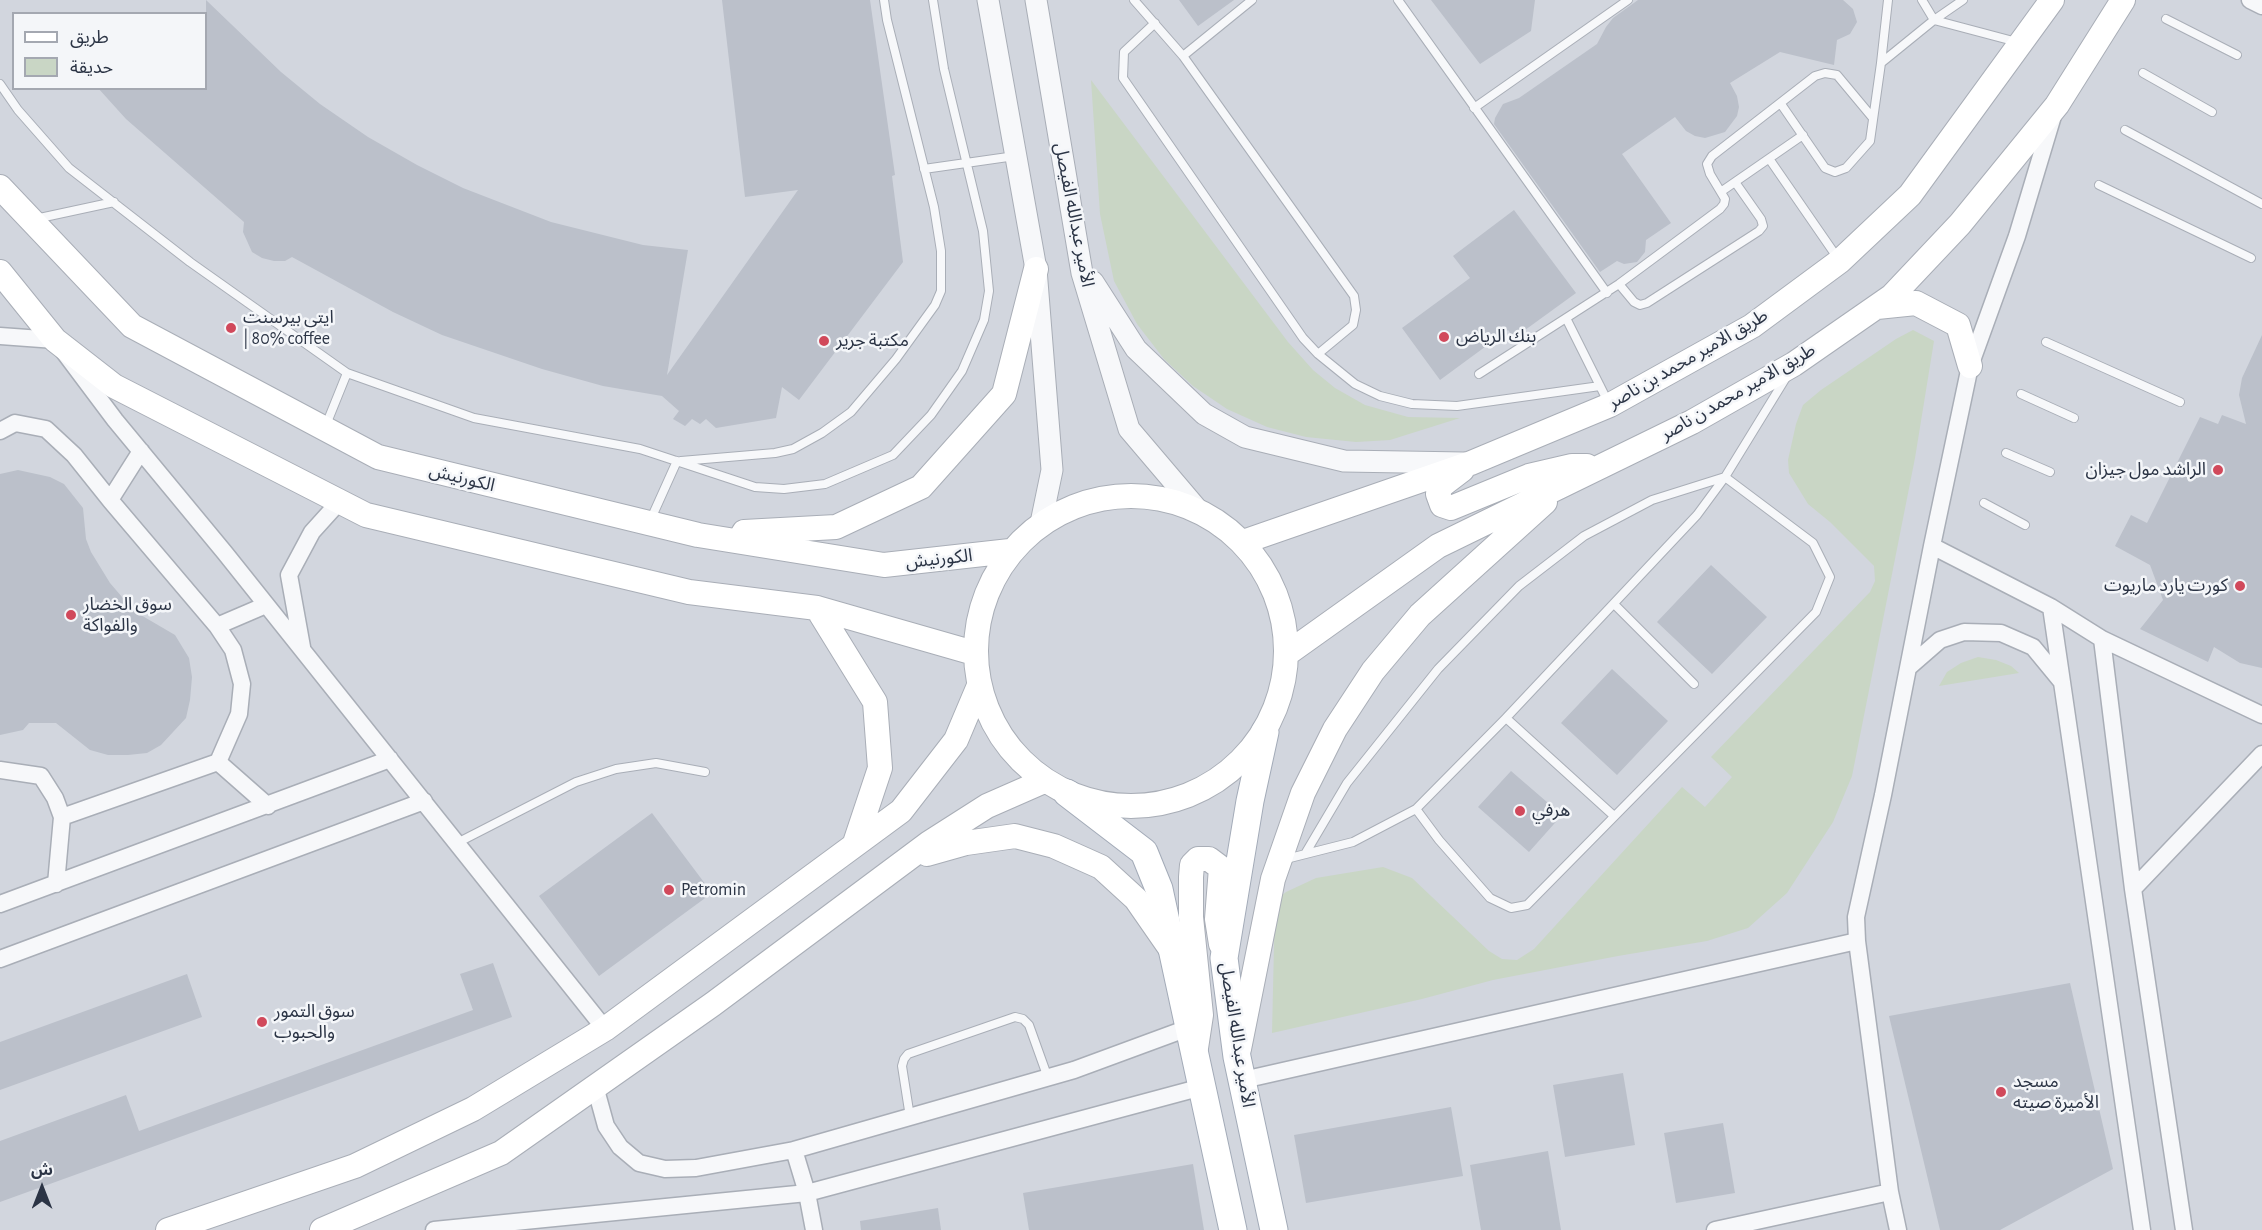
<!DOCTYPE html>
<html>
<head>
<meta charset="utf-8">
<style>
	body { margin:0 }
	#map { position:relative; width:2262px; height:1230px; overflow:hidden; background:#e4e7ec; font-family:"Alegreya Sans","Noto Sans Arabic",sans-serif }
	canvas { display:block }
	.legend { position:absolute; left:12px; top:12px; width:195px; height:78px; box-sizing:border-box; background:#f4f6f9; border:2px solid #a4a8b1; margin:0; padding:8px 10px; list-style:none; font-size:18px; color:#2b3445 }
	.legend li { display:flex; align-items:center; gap:12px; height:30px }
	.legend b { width:30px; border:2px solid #a4a8b1 }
	.north { position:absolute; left:12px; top:1158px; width:60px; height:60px; -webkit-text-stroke:4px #f4f6f9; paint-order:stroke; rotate:0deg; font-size:16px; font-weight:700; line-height:24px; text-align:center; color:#2b3445 }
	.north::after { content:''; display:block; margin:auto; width:21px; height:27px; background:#2b3445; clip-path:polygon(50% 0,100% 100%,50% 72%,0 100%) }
</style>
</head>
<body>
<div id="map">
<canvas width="2262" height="1230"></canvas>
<ul class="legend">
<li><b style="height:8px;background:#fff"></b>طريق</li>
<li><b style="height:16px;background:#c9d6c5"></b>حديقة</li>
</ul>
<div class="north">ش</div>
</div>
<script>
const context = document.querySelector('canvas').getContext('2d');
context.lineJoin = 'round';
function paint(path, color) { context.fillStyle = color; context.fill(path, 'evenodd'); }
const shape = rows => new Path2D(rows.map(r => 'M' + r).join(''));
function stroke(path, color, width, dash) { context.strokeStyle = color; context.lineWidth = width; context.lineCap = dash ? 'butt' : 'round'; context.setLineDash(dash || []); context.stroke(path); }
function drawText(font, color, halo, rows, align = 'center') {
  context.font = font + ' "Alegreya Sans","Noto Sans Arabic",sans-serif'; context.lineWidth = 5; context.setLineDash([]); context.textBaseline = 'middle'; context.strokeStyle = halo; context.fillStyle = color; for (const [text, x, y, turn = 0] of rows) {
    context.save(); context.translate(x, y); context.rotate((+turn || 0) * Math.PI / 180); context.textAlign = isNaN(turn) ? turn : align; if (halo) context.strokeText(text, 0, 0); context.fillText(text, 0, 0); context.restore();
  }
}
paint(shape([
	[0,0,2262,0,2262,1230,0,1230],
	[14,14,206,14,206,88,14,88]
]), '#d2d6de');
paint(shape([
	[1091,80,1288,342,1313,370,1335,388,1365,405,1408,417,1460,418,1390,440,1356,442,1306,437,1267,427,1227,409,1193,386,1164,359,1137,324,1114,281,1100,214],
	[1913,330,1934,341,1915,458,1852,776,1833,822,1787,893,1748,928,1707,941,1618,956,1493,980,1422,999,1272,1033,1275,901,1286,892,1316,878,1383,867,1412,878,1489,951,1502,959,1517,960,1534,949,1682,787,1705,807,1732,777,1711,757,1870,592,1875,581,1874,566,1830,522,1808,504,1789,473,1788,460,1796,424,1803,405,1821,390,1896,339],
	[1978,657,1996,660,2011,666,2019,673,1939,686,1947,672,1961,663]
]), '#c9d6c5');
paint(shape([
	[206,0,281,72,320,104,368,137,417,165,463,188,551,222,643,245,688,250,667,375,798,190,745,197,722,0,870,0,895,175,892,176,903,262,799,400,782,387,776,418,716,428,706,419,700,424,692,419,685,426,673,419,679,411,662,396,603,386,542,369,442,335,393,312,292,257,285,261,274,261,262,258,252,252,243,232,244,222,126,119,98,88,206,88],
	[1179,0,1234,0,1198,26],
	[1431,0,1535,0,1531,31,1480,64],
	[1638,0,1843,0,1853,9,1857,22,1850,34,1837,40,1834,65,1780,52,1730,83,1737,96,1739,107,1737,116,1725,132,1705,138,1695,136,1686,131,1675,117,1622,154,1671,223,1646,240,1645,252,1637,262,1624,264,1617,261,1600,272,1494,124,1495,118,1503,104,1519,98,1597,44,1606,27,1613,18],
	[1514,210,1576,293,1514,338,1508,330,1440,380,1402,328,1470,278,1453,256],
	[2262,335,2262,668,2240,663,2214,647,2208,662,2140,629,2163,600,2150,565,2115,546,2131,515,2147,523,2200,417,2218,424,2222,415,2246,424,2239,395,2242,378],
	[18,470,50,477,64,484,83,508,86,539,91,552,110,583,134,611,175,635,189,658,192,677,190,700,186,718,161,745,147,753,128,755,108,755,90,750,56,723,29,723,23,730,0,735,0,474],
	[1711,565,1767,617,1712,674,1657,622],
	[1612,669,1668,721,1617,775,1561,723],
	[1511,771,1562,815,1529,852,1478,807],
	[652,813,712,893,599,976,539,896],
	[493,963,512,1017,0,1202,0,1141,126,1095,139,1131,473,1010,460,974],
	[187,974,202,1017,0,1090,0,1042],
	[2070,983,2113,1169,2000,1230,1940,1230,1889,1016],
	[1623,1073,1635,1145,1565,1157,1553,1085],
	[1451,1107,1463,1176,1306,1203,1294,1135],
	[1723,1123,1735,1193,1676,1203,1664,1133],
	[1548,1151,1561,1230,1481,1230,1470,1165],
	[1193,1164,1204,1230,1029,1230,1023,1193],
	[938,1208,941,1230,861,1230,860,1221]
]), '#bbc0ca');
const service = shape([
	[1134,0,1183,56,1354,296,1356,310,1353,325,1318,354],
	[1398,0,1607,293],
	[1922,0,1934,20,1963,0],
	[2166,19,2237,55],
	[1155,23,1124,52,1123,78,1303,338,1318,354,1355,384,1380,396,1412,404,1457,406,1600,386],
	[1183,56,1252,0],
	[1881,63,1888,0],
	[2143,73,2212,112],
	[0,84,18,110,69,168,190,262,347,373,474,418,640,449,755,487,784,489,825,484,893,455,931,415,962,371,984,320,989,291,983,231,944,69,933,0],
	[1781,104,1825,168,1835,172,1846,168,1870,141,1881,63,1934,20,2017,42],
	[1474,108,1628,0],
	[2125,130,2262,204],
	[1770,160,1839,260],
	[924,169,1015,156],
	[2099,185,2251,258],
	[1722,191,1803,135],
	[35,219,114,202],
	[1619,284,1634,302,1640,305,1647,303,1759,231,1763,226,1761,219,1735,182],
	[1566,318,1609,404],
	[2046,342,2180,402],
	[1479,374,1619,284,1720,209,1724,204,1725,199,1710,174,1707,164,1712,156,1815,76,1825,73,1837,75,1872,117],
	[2021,394,2074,418],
	[326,425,347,373],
	[2006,453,2050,472],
	[681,461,775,453,793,449,822,433,851,412,896,359,935,305,941,291,941,251,934,207,887,20,884,0],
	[1984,503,2025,525],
	[650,521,677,461],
	[1614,604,1694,684],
	[1506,718,1614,816],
	[457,843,576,782,616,769,656,763,705,772],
	[1305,854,1347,783,1438,669,1519,586,1584,536,1652,500,1725,477,1813,543,1830,577,1816,612,1527,905,1511,908,1490,898,1439,840,1416,809],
	[1282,860,1353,842,1416,809,1506,718,1697,515,1725,477,1787,376],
	[910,1117,902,1066,904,1059,908,1054,1015,1017,1023,1019,1029,1025,1048,1078]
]);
const minor = shape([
	[2250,0,2262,6],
	[0,336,55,340,115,420,225,553,605,1029],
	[0,431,15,423,46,429,74,455,110,500],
	[141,451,110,500,217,626,266,605],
	[1932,546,2051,607,2102,639,2262,715],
	[2051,607,2142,1230],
	[217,626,233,650,242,684,239,714,218,762],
	[2102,639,2133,889,2184,1230],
	[302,647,289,575,312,532,340,501],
	[1909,667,1940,640,1964,632,2001,633,2033,647,2061,681],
	[0,770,41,776,55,798,62,817],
	[56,884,62,817,218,762,268,806],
	[2133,889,2262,754],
	[0,904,390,759],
	[0,959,424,801],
	[1243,1080,1857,941],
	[595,1086,606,1126,620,1147,639,1163,665,1169,696,1168,794,1150,1074,1070,1188,1028],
	[794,1150,807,1193,814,1230],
	[434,1230,807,1193,1202,1087],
	[1715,1230,1890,1192],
	[1898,1230,1890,1192,1857,941,1856,917,1883,795,1932,546,1970,366,2017,236,2053,116]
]);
const tertiary = shape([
	[988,0,1036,269,1052,470,1041,523],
	[1036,0,1082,273,1129,429,1197,509],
	[1093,282,1136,349,1204,414,1245,437,1344,461,1464,463]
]);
const secondary = shape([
	[0,187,132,326,378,457,698,535,884,565,1010,551],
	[0,272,55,340,114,386,366,515,689,592,817,608,974,653],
	[1877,307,1916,303,1958,325,1970,366],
	[1462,470,1441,486,1438,494,1442,505,1451,508,1529,476,1572,466,1587,466],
	'976 651a155 155 0 1 1 310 0a155 155 0 1 1-310 0Z',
	[744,532,836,527,921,487,1004,394,1036,269],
	[1243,542,1471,463,1610,405,1752,326,1840,261,1910,195,2052,0],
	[817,608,875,702,880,768,855,843],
	[1288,653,1438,546,1692,422,1794,364,1892,296,1960,224,2057,105,2123,0],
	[927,854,966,843,1015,836,1054,846,1101,867,1136,899,1170,948],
	[1196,1048,1201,1015,1191,917,1191,877,1192,865,1198,859,1209,859,1221,868,1217,919,1221,944],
	[1239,1049,1273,879,1303,793,1335,729,1373,671,1420,615,1545,502],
	[168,1230,355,1166,473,1109,605,1029,901,811,956,740,978,688],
	[322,1230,501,1153,713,1004,929,843,987,806,1044,781]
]);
const primary = shape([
	[1265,732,1250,801,1224,958,1237,1057,1274,1230],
	[1067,793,1144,852,1159,889,1233,1230]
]);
stroke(service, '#a9aeb7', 10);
stroke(minor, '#a9aeb7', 19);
stroke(tertiary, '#a9aeb7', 23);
stroke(secondary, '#a9aeb7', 26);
stroke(primary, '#a3abb8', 29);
stroke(service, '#f7f8fa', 8);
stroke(minor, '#f7f8fa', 16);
stroke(tertiary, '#f7f8fa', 21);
stroke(secondary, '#fff', 24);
stroke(primary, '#fff', 27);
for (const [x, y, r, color] of [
	[231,328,6,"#d1495b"],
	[1444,337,6,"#d1495b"],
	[824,341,6,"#d1495b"],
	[2218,470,6,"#d1495b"],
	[2240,586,6,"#d1495b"],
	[71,615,6,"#d1495b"],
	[1520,811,6,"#d1495b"],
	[669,890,6,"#d1495b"],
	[262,1022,6,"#d1495b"],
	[2001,1092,6,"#d1495b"]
]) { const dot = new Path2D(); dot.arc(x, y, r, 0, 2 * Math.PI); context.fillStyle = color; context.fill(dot); stroke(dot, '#f4f6f9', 2); }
drawText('18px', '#2b3445', '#f4f6f9', [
	["الأمير عبدالله الفيصل",1074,215,79],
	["طريق الامير محمد بن ناصر",1688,359,-30],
	["طريق الامير محمد ن ناصر",1738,392,-30],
	["الكورنيش",462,478,14],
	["الكورنيش",939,559,-6],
	["الأمير عبدالله الفيصل",1237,1035,81]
]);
drawText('18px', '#2b3445', '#f4f6f9', [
	["ايتي بيرسنت",243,318],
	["| 80% coffee",243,339],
	["بنك الرياض",1456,337],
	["مكتبة جرير",836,341],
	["الراشد مول جيزان",2206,470,"right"],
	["كورت يارد ماريوت",2228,586,"right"],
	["سوق الخضار",83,605],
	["والفواكة",83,626],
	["هرفي",1532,811],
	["Petromin",681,890],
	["سوق التمور",274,1012],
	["والحبوب",274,1033],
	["مسجد",2013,1082],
	["الأميرة صيته",2013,1103]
], 'left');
</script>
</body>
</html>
